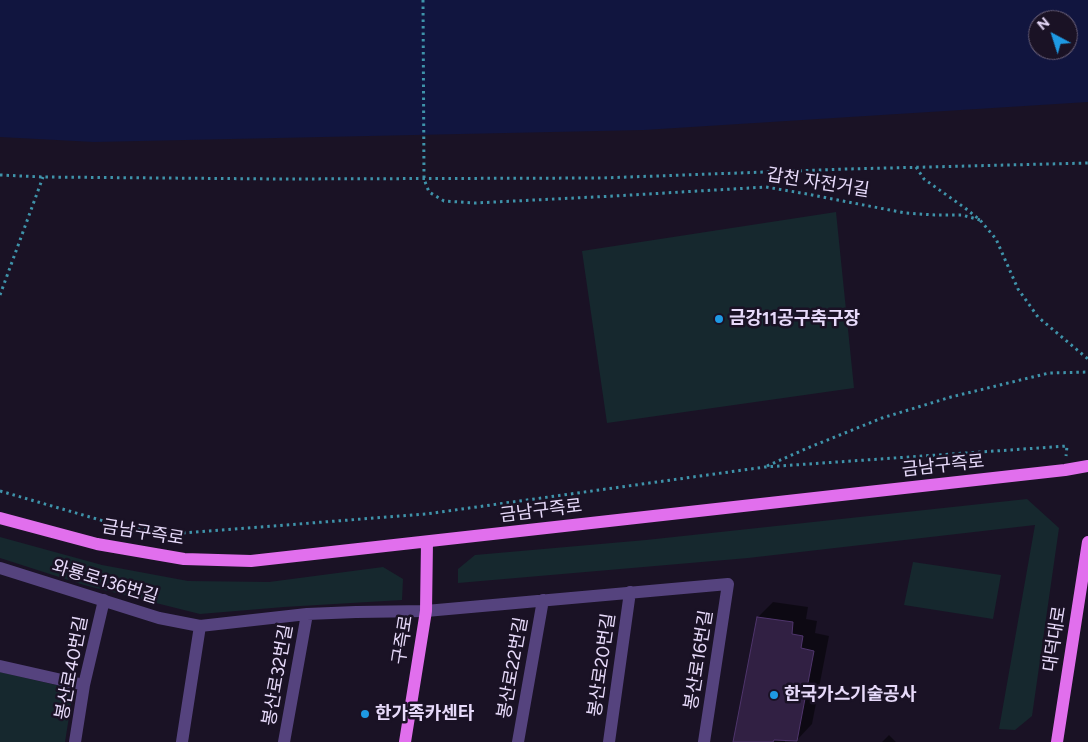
<!DOCTYPE html>
<html>
<head>
<meta charset="utf-8">
<style>
	body { margin:0 }
	#map { position:relative; width:1088px; height:742px; overflow:hidden; background:#1a1225; font-family:Figtree,sans-serif }
	canvas { display:block }
	.north { position:absolute; left:1028px; top:10px; width:50px; height:50px; box-sizing:border-box; background:#1a1225; border:1px solid #6c627a; border-radius:50%; rotate:320deg; font-size:14px; font-weight:700; line-height:20px; text-align:center; color:#e7dafa }
	.north::after { content:''; display:block; margin:auto; width:18px; height:22px; background:#1e99e3; clip-path:polygon(50% 0,100% 100%,50% 72%,0 100%) }
</style>
</head>
<body>
<div id="map">
<canvas width="1088" height="742"></canvas>
<div class="north">N</div>
</div>
<script>
const context = document.querySelector('canvas').getContext('2d');
context.lineJoin = 'round';
function paint(path, color) { context.fillStyle = color; context.fill(path, 'evenodd'); }
const shape = rows => new Path2D(rows.map(r => 'M' + r).join(''));
function stroke(path, color, width, dash) { context.strokeStyle = color; context.lineWidth = width; context.lineCap = dash ? 'butt' : 'round'; context.setLineDash(dash || []); context.stroke(path); }
function drawText(font, color, halo, rows, align = 'center') {
  context.font = font + ' Figtree,"Noto Sans KR",sans-serif'; context.lineWidth = 5; context.setLineDash([]); context.textBaseline = 'middle'; context.strokeStyle = halo; context.fillStyle = color; for (const [text, x, y, turn = 0] of rows) {
    context.save(); context.translate(x, y); context.rotate((+turn || 0) * Math.PI / 180); context.textAlign = isNaN(turn) ? turn : align; if (halo) context.strokeText(text, 0, 0); context.fillText(text, 0, 0); context.restore();
  }
}
paint(shape([
	[836,212,854,388,607,423,582,251],
	[1027,499,1059,528,1032,716,1015,730,999,729,1035,525,748,558,458,583,458,569,475,555,646,540],
	[0,537,102,565,188,581,269,582,383,567,403,579,402,600,284,607,200,614,84,585,0,558],
	[913,562,1001,575,993,619,904,605],
	[0,672,69,688,72,698,65,742,0,742]
]), '#16282e');
paint(shape([
	[0,0,1088,0,1088,102,644,130,94,142,0,137],
	[1038,20,1068,20,1068,50,1038,50]
]), '#11153f');
paint(shape([
	[773,602,808,607,806,619,817,621,815,633,829,636,812,724,797,740,785,739,785,742,735,742,758,617],
	[889,735,896,742,882,742]
]), '#0007');
const building = shape([
	[757,617,793,622,792,634,803,636,801,648,814,651,797,741,774,740,773,742,733,742,757,617]
]);
paint(building, '#312043');
stroke(building, '#4f356c', 1);
stroke(shape([
	[423,0,424,179,429,192,444,201,475,203,614,196,766,187,807,194,905,213,935,215,962,215,980,220],
	[916,167,924,179,965,208,980,220,996,239,1018,289,1038,317,1088,359],
	[0,175,43,177,279,179,601,178,848,169,1088,163],
	[0,295,43,177],
	[767,466,810,447,882,418,951,397,1049,373,1088,372],
	[0,491,128,528,183,533,426,514,765,467,1067,446,1066,456]
]), '#3f93aa', 3, [2.5, 4]);
stroke(shape([
	[0,568,159,618,200,626,307,614,356,612,426,611,728,584,704,742],
	[0,666,84,685],
	[75,742,84,685,104,600],
	[182,742,200,626],
	[284,742,307,614],
	[518,742,543,600],
	[609,742,630,592]
]), '#55437e', 12);
stroke(shape([
	[0,518,97,544,184,559,251,561,1065,470,1088,466],
	[405,742,426,611,427,542],
	[1057,742,1088,542]
]), '#e16fed', 12);
for (const [x, y, r, color] of [
	[719,319,5,"#1e99e3"],
	[774,695,5,"#1e99e3"],
	[365,714,5,"#1e99e3"]
]) { const dot = new Path2D(); dot.arc(x, y, r, 0, 2 * Math.PI); context.fillStyle = color; context.fill(dot); stroke(dot, '#1a1225', 2); }
drawText('18px', '#e7dafa', '#1a1225', [
	["갑천 자전거길",818,183,9],
	["금남구즉로",943,466,-6],
	["금남구즉로",541,511,-7],
	["금남구즉로",143,533,9],
	["와룡로136번길",105,582,17],
	["대덕대로",1055,639,-81],
	["구즉로",403,640,-81],
	["봉산로16번길",699,660,-81],
	["봉산로20번길",602,665,-82],
	["봉산로40번길",72,668,-79],
	["봉산로22번길",513,668,-80],
	["봉산로32번길",278,675,-80]
]);
drawText('bold 18px', '#e7dafa', '#1a1225', [
	["금강11공구축구장",729,319],
	["한국가스기술공사",784,695],
	["한가족카센타",375,714]
], 'left');
</script>
</body>
</html>
